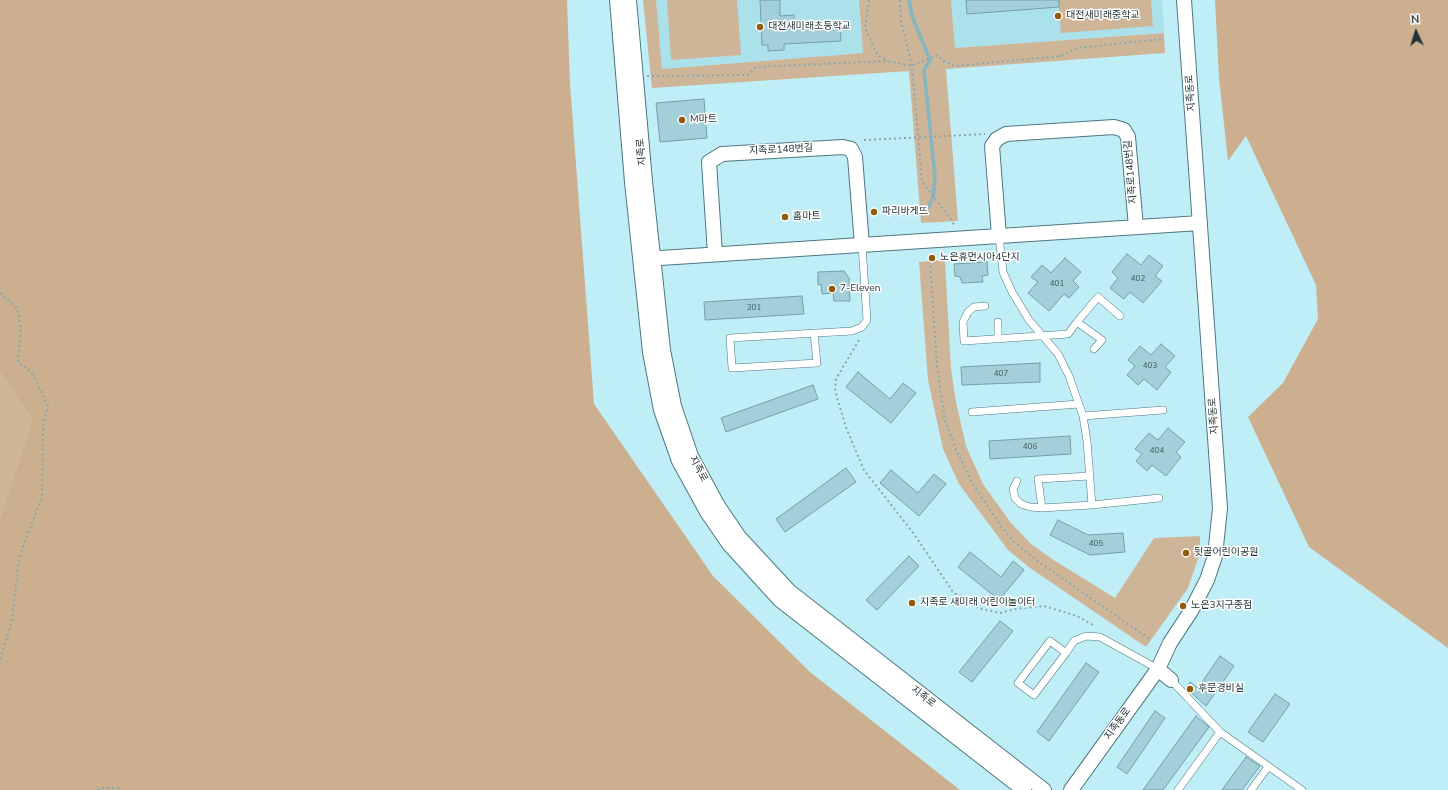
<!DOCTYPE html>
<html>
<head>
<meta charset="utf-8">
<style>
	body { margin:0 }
	#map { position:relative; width:1448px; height:790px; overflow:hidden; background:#c0eef6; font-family:"Nunito Sans",sans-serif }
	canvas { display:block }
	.north { position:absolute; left:1396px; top:12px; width:40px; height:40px; -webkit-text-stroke:3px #fff; paint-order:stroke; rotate:356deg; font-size:11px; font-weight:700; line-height:16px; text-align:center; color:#213336 }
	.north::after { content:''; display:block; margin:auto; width:14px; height:18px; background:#213336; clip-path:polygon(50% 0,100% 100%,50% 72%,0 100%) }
</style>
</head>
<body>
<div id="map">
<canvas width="1448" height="790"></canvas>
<div class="north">N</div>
</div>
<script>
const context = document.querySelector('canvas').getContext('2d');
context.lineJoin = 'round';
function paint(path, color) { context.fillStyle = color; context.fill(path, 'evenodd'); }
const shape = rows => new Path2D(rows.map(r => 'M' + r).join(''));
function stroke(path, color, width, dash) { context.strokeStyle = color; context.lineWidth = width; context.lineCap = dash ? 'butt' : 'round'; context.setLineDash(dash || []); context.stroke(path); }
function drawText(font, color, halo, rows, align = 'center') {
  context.font = font + ' "Nunito Sans","Noto Sans KR",sans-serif'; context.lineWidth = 3; context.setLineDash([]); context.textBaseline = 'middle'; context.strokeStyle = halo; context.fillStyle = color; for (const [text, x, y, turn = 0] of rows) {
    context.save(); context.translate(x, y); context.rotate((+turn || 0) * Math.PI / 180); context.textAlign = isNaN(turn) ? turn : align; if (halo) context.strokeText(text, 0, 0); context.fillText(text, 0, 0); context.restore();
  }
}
paint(shape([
	[656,0,859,0,863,53,661,69],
	[951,0,1162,0,1164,33,955,48]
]), '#aae1eb');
paint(shape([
	[643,0,656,0,662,69,863,53,859,0,951,0,955,48,1164,33,1165,53,946,69,958,221,921,223,909,71,652,88],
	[667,0,737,0,741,55,671,60],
	[1058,0,1151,0,1153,26,1061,33],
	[945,260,951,369,956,402,966,446,983,484,1011,523,1030,543,1052,559,1115,598,1154,538,1200,536,1200,553,1188,588,1146,647,1030,568,1008,550,959,484,943,449,928,380,919,262],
	[0,373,32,420,0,517]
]), '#cfb598');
paint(shape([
	[0,0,567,0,570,84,594,404,713,576,810,672,960,790,0,790,0,517,32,420,0,373],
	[1215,0,1448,0,1448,648,1309,547,1248,417,1283,383,1318,319,1316,285,1246,136,1228,161,1219,78]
]), '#ccaf8f');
stroke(shape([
	[909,0,912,16,930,60,924,70,935,176,933,197,928,208]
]), '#84b6c0', 3.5);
const building = shape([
	[760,0,780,0,780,16,794,15,794,27,840,25,841,41,784,44,784,50,768,51,768,45,762,45,760,0],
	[966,0,1059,0,1059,7,967,14,966,0],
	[704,99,707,138,660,142,656,103,704,99],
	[1127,254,1141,265,1149,255,1163,266,1155,276,1162,281,1143,303,1130,292,1124,299,1110,288,1118,278,1112,272,1127,254],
	[1065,258,1081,272,1073,281,1079,287,1069,298,1064,294,1049,311,1028,293,1038,282,1031,277,1042,265,1051,273,1065,258],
	[987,262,988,275,982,276,983,282,962,283,960,277,955,276,954,264,987,262],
	[844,271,849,278,850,301,834,301,833,293,822,294,821,284,818,285,818,272,844,271],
	[802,296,804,314,705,320,704,302,802,296],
	[1161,344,1175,356,1165,367,1171,372,1157,390,1144,379,1138,385,1127,375,1135,366,1128,360,1140,346,1151,355,1161,344],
	[1040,363,1040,382,962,385,961,367,1040,363],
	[858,372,890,399,903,383,916,393,891,423,846,387,858,372],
	[813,385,818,399,726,432,721,418,813,385],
	[1168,428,1185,442,1176,452,1181,457,1166,476,1152,465,1147,471,1136,461,1142,454,1135,449,1149,433,1158,440,1168,428],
	[1070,436,1071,454,990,459,989,441,1070,436],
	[846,468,856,482,785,532,776,519,846,468],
	[891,470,918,493,934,474,946,484,919,516,880,483,891,470],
	[1058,520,1088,535,1123,533,1125,552,1090,555,1050,535,1058,520],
	[970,552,1001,577,1013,561,1024,570,999,600,958,567,970,552],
	[909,556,919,566,877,610,866,600,909,556],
	[1000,621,1013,631,972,682,959,672,1000,621],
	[1220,656,1234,666,1206,706,1186,688,1190,682,1198,688,1220,656],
	[1086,663,1099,672,1049,741,1037,732,1086,663],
	[1275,694,1290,704,1263,742,1248,732,1275,694],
	[1155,711,1165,718,1127,774,1117,767,1155,711],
	[1196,716,1209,727,1163,790,1143,790,1196,716],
	[1246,757,1260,766,1242,790,1222,790,1246,757]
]);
paint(building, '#a3d0d8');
stroke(building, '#739fa7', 1);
const service = shape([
	[999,236,1003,272,1012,292,1029,320,1058,354,1069,376,1083,416,1087,441,1092,505],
	[985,306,974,307,968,312,963,322,964,341,1068,334,1077,322],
	[998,322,998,339],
	[814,333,817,363,732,368,730,338,852,331,862,327,867,320,862,245],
	[1094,349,1102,340,1077,322,1098,297,1120,316],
	[972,412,1079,404],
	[1083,416,1163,410],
	[1090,476,1038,479,1042,508,1092,505,1159,498],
	[1017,481,1013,489,1015,498,1021,504,1030,507,1042,508],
	[1066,653,1050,641,1018,683,1034,695,1066,653,1074,641,1086,636,1100,637,1158,669],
	[1171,680,1220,732,1302,790],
	[1178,790,1220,732],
	[1251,790,1268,767]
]);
const minor = shape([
	[617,0,632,182,650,352,661,410,679,461,707,512,729,544,780,600,1024,790],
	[629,0,645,181,663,350,674,406,691,456,718,506,739,537,789,591,1044,790],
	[999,236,992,146,997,139,1006,134,1114,127,1124,130,1128,137,1136,227],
	[715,254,709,162,722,154,843,147,851,149,855,157,862,245],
	[645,259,1200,223],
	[1158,669,1171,680],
	[1071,790,1158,669,1170,643,1191,611,1207,580,1215,556,1220,508,1184,0]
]);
stroke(service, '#4d7880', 8);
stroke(minor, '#4d7880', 16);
stroke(shape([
	[869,0,865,28,877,55,888,61],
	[900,0,901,21,912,66,922,182,951,219,954,225],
	[647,76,748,75,756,67,888,61,912,66,938,55,943,61,955,66,1061,56,1077,48,1163,39],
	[864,140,985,134],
	[930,261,937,366,945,421,957,452,974,486,1001,526,1014,542,1039,562,1151,640],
	[0,293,17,308,21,327,18,362,32,373,48,406,43,424,42,497,22,549,18,567,12,621,0,660],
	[859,340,836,379,835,391,847,430,864,470,914,534,953,592,978,608,1000,613,1015,609,1044,606,1077,616,1093,625],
	[98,790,100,788,118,788,121,790]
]), '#85a8ae', 2, [2, 3]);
stroke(service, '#fff', 7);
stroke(minor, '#fff', 14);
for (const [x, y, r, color] of [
	[1058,16,4,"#8f5c0b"],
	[760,27,4,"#8f5c0b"],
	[682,120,4,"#8f5c0b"],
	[874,212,4,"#8f5c0b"],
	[785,217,4,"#8f5c0b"],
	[932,258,4,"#8f5c0b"],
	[832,289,4,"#8f5c0b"],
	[1186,553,4,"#8f5c0b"],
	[912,603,4,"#8f5c0b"],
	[1183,606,4,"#8f5c0b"],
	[1190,689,4,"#8f5c0b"]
]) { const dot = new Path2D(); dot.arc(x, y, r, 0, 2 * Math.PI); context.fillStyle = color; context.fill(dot); stroke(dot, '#fff', 1.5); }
drawText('8px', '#425a5e', null, [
	["402",1138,279],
	["401",1057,284],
	["301",754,308],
	["403",1150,366],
	["407",1001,374],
	["406",1030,447],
	["404",1157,451],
	["405",1096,544]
]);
drawText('10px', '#213336', '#fff', [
	["대전새미래중학교",1066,16],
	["대전새미래초등학교",768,27],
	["M마트",690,120],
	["파리바게뜨",882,212],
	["홈마트",793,217],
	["노은휴먼시아4단지",940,258],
	["7-Eleven",840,289],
	["뒷골어린이공원",1194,553],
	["지족로 새미래 어린이놀이터",920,603],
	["노은3지구종점",1191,606],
	["후문경비실",1198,689]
], 'left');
drawText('10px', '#213336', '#fff', [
	["지족동로",1191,93,-94],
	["지족로148번길",781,150,-3],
	["지족로",642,152,-95],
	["지족로148번길",1131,172,-95],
	["지족동로",1214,416,-94],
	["지족로",698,469,62],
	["지족로",923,697,38],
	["지족동로",1118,724,-54]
]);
</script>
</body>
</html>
